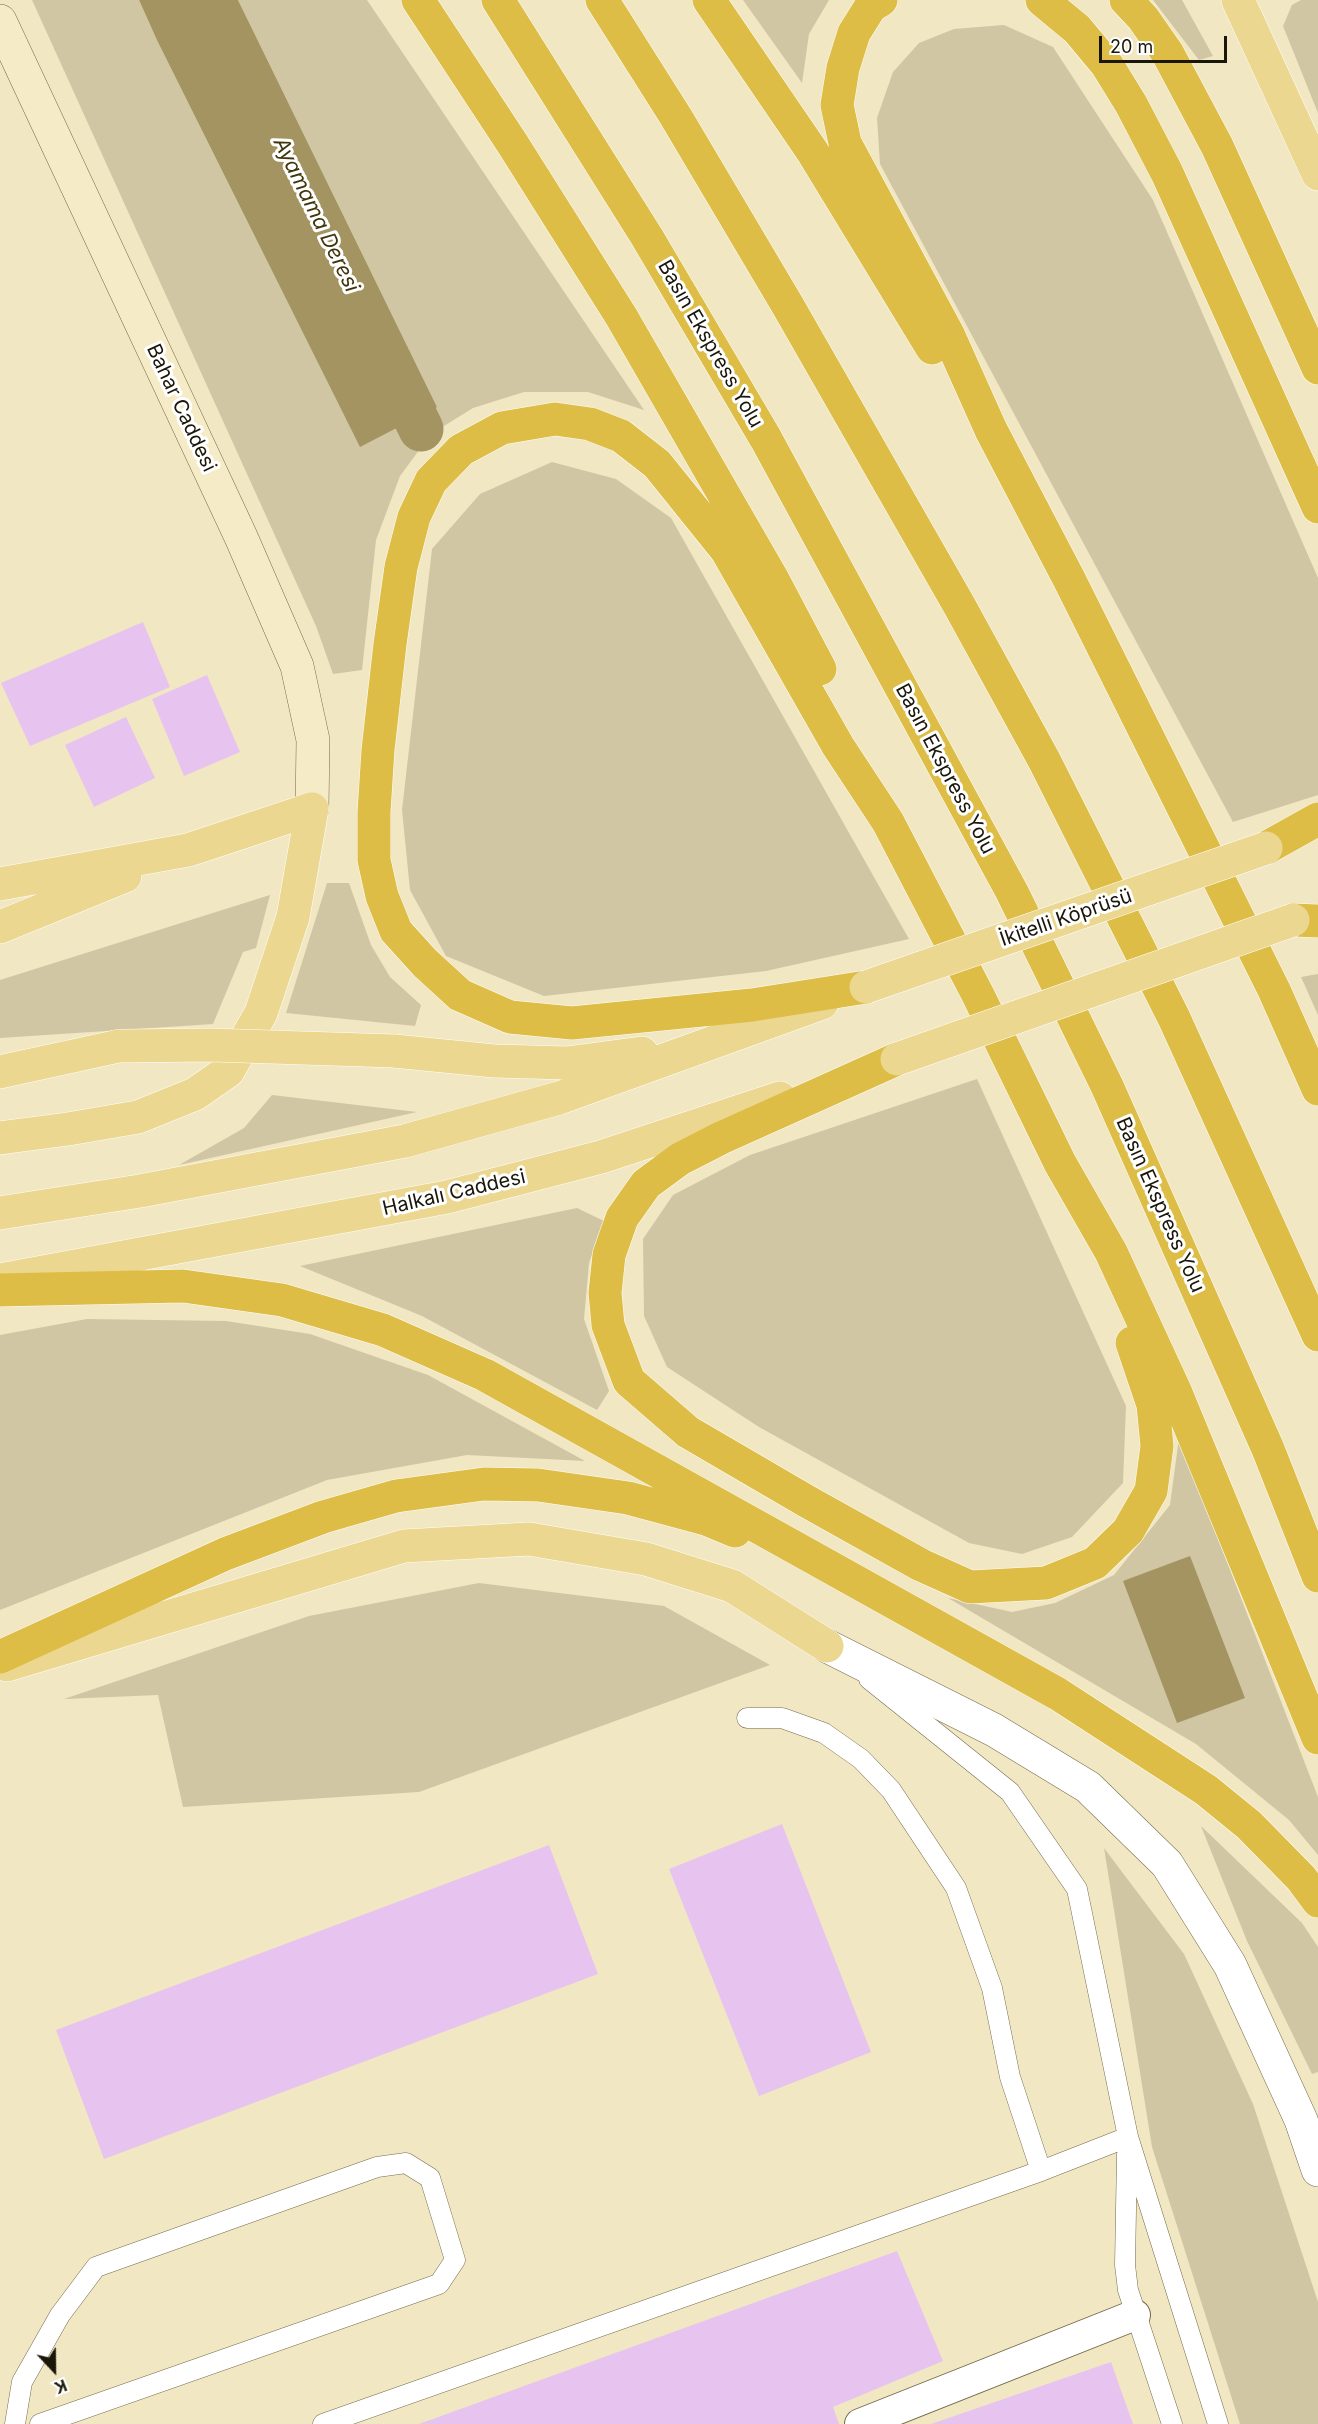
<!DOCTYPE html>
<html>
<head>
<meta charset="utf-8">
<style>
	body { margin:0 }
	#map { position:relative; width:1318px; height:2424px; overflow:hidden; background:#f1e7c3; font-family:Inter,sans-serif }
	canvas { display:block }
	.north { position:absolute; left:24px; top:2340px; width:60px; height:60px; -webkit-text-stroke:4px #fff; paint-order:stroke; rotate:158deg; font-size:16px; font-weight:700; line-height:24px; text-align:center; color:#1a160a }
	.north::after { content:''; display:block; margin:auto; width:21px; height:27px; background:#1a160a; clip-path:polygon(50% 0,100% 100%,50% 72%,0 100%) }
	.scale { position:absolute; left:1099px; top:36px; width:128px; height:27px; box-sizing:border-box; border:3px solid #1a160a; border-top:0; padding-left:8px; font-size:18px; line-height:21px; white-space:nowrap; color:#1a160a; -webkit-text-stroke:4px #fff; paint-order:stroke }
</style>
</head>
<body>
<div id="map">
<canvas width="1318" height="2424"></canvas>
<div class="north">K</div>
<div class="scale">20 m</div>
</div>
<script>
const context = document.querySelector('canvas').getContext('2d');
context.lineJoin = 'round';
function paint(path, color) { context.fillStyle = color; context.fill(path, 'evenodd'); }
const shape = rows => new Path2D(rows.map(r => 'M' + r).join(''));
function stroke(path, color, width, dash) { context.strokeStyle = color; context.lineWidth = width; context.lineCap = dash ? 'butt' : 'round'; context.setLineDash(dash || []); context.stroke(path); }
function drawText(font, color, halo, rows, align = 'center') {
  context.font = font + ' Inter,sans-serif'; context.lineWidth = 6; context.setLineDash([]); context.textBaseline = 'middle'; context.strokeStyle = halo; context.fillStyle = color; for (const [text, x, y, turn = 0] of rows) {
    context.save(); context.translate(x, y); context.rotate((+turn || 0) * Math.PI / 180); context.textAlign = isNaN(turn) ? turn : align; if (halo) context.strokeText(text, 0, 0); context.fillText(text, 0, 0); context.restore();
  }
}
paint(shape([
	[32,0,139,0,156,38,437,407,238,0,367,0,644,410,588,392,524,392,473,408,431,434,400,476,376,540,362,670,333,674,316,626],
	[743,0,829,0,809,34,802,83],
	[1153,0,1182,0,1213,56,1199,60],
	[1301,0,1318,0,1318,113,1283,26,1292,5],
	[1004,25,1053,47,1153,200,1318,578,1318,795,1233,822,880,164,877,118,893,72,919,43,954,29],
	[552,462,616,479,671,518,909,939,766,971,544,996,446,956,410,890,402,810,432,549,480,494],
	[327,883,349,883,371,945,390,977,421,1005,415,1026,286,1013],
	[270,895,256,948,243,952,213,1024,0,1038,0,980],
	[1318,974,1318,1015,1301,977],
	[977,1079,1126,1406,1123,1483,1072,1537,1022,1554,969,1543,759,1427,667,1367,644,1316,643,1239,673,1195,750,1155],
	[272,1095,417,1112,179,1165,244,1128],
	[577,1208,604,1221,589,1263,584,1319,609,1391,597,1410,422,1316,300,1266],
	[87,1319,226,1321,310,1334,428,1375,585,1461,467,1455,327,1480,0,1610,0,1335],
	[1179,1438,1318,1797,1318,1855,1289,1820,1196,1744,948,1598,1012,1612,1055,1603,1114,1575,1170,1505],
	[479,1583,664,1606,770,1665,419,1792,183,1807,158,1695,64,1699,309,1616],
	[1201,1826,1302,1923,1318,1947,1318,2072,1312,2074,1247,1941],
	[1104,1848,1184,1954,1253,2104,1318,2302,1318,2424,1240,2424,1152,2147]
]), '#d0c6a4');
paint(shape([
	[139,0,238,0,437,407,360,447,156,38],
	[1190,1556,1245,1698,1177,1723,1123,1581]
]), '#a39462');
stroke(shape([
	[389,364,421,429]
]), '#a39462', 45);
paint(shape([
	[143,622,170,687,30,746,1,683],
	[207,675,240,752,184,776,152,699],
	[126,717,155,778,94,807,65,745],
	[782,1824,871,2052,759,2096,669,1869],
	[549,1845,598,1974,104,2159,56,2030],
	[897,2251,943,2361,833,2407,839,2424,419,2424],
	[1111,2362,1133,2424,931,2424]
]), '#e7c4f0');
const service = shape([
	[869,1679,1010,1792,1077,1889,1128,2137,1218,2424],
	[747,1718,782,1718,824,1733,861,1759,891,1790,956,1888,992,1988,1010,2077,1041,2171],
	[1127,2154,1125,2265,1128,2290,1172,2424],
	[15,2424,22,2382,60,2315,96,2267,377,2167,406,2163,430,2178,455,2260,439,2284,40,2424],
	[323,2424,1041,2171,1128,2137]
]);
const pedestrian = shape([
	[860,2424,1135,2315]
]);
const minor = shape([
	[827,1646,994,1730,1088,1787,1167,1864,1230,1965,1301,2120,1318,2170]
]);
const secondary = shape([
	[0,21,241,537,297,666,313,740,312,809]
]);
const primary = shape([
	[1238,0,1318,174],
	[0,884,188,850,312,809,293,917,261,1013,228,1071,195,1094,138,1117,68,1129,0,1138],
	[0,927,125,876],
	[394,1051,494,1061,567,1063,642,1053],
	[0,1072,119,1046],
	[0,1213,140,1191,405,1141,559,1098,822,1003],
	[0,1280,447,1197,601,1157,780,1098],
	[7,1665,404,1546,529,1539,646,1559,732,1586,827,1646]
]);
const motorway = shape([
	[418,0,512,143,621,316,772,578,820,669],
	[498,0,647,237,766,439,1012,892,1107,1086,1268,1449,1318,1576],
	[602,0,676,117,788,306,959,605,1044,760,1174,1018,1318,1335],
	[709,0,812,151,932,348],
	[881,0,871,6,854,33,843,68,837,105,845,143,948,334,991,430,1069,579,1274,990,1318,1089],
	[1042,0,1077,29,1107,65,1131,104,1167,173,1318,507],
	[1126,0,1143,18,1168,54,1217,146,1318,368],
	[1266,848,1318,819],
	[1293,920,1318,921],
	[866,987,752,1005,572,1023,510,1017,460,995,425,963,396,931,382,896,374,860,374,812,378,750,390,644,401,567,414,517,431,481,461,450,502,428,555,419,590,424,621,436,657,464,727,551,838,746,888,822,978,995,1060,1163,1111,1252,1176,1393,1318,1738],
	[897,1059,721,1138,680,1159,646,1184,622,1218,609,1255,605,1293,608,1325,629,1381,688,1432,808,1502,921,1565,970,1587,1046,1583,1095,1563,1128,1531,1151,1491,1157,1446,1153,1405,1132,1343],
	[0,1290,183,1286,282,1300,383,1330,485,1375,1058,1694,1206,1790,1249,1825,1301,1878,1318,1901],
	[0,1657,225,1554,323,1517,396,1496,484,1484,538,1485,628,1498,706,1519,735,1531]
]);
stroke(service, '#756c4c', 21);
stroke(pedestrian, '#756c4c', 32);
stroke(minor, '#756c4c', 34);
stroke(secondary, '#756c4c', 34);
stroke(primary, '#fff', 34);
stroke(motorway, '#fff', 34);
stroke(service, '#fff', 20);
stroke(pedestrian, '#fff', 30);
stroke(minor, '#fff', 33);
stroke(secondary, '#f5ebc7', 33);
stroke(primary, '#ebd78f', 33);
stroke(motorway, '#ddbd45', 33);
const primaryBridge = shape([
	[866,987,1266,848],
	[119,1046,211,1045,394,1051],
	[897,1059,1293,920]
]);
stroke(primaryBridge, '#fff', 34, []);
stroke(primaryBridge, '#ebd78f', 33);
drawText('20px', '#1a160a', '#fff', [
	["Basın Ekspress Yolu",710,344,60],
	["Bahar Caddesi",181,408,65],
	["Basın Ekspress Yolu",945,769,62],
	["İkitelli Köprüsü",1066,918,-19],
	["Halkalı Caddesi",454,1193,-13],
	["Basın Ekspress Yolu",1160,1205,66]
]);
drawText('italic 21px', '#41360b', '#fff', [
	["Ayamama Deresi",316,215,64]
]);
</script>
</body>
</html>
